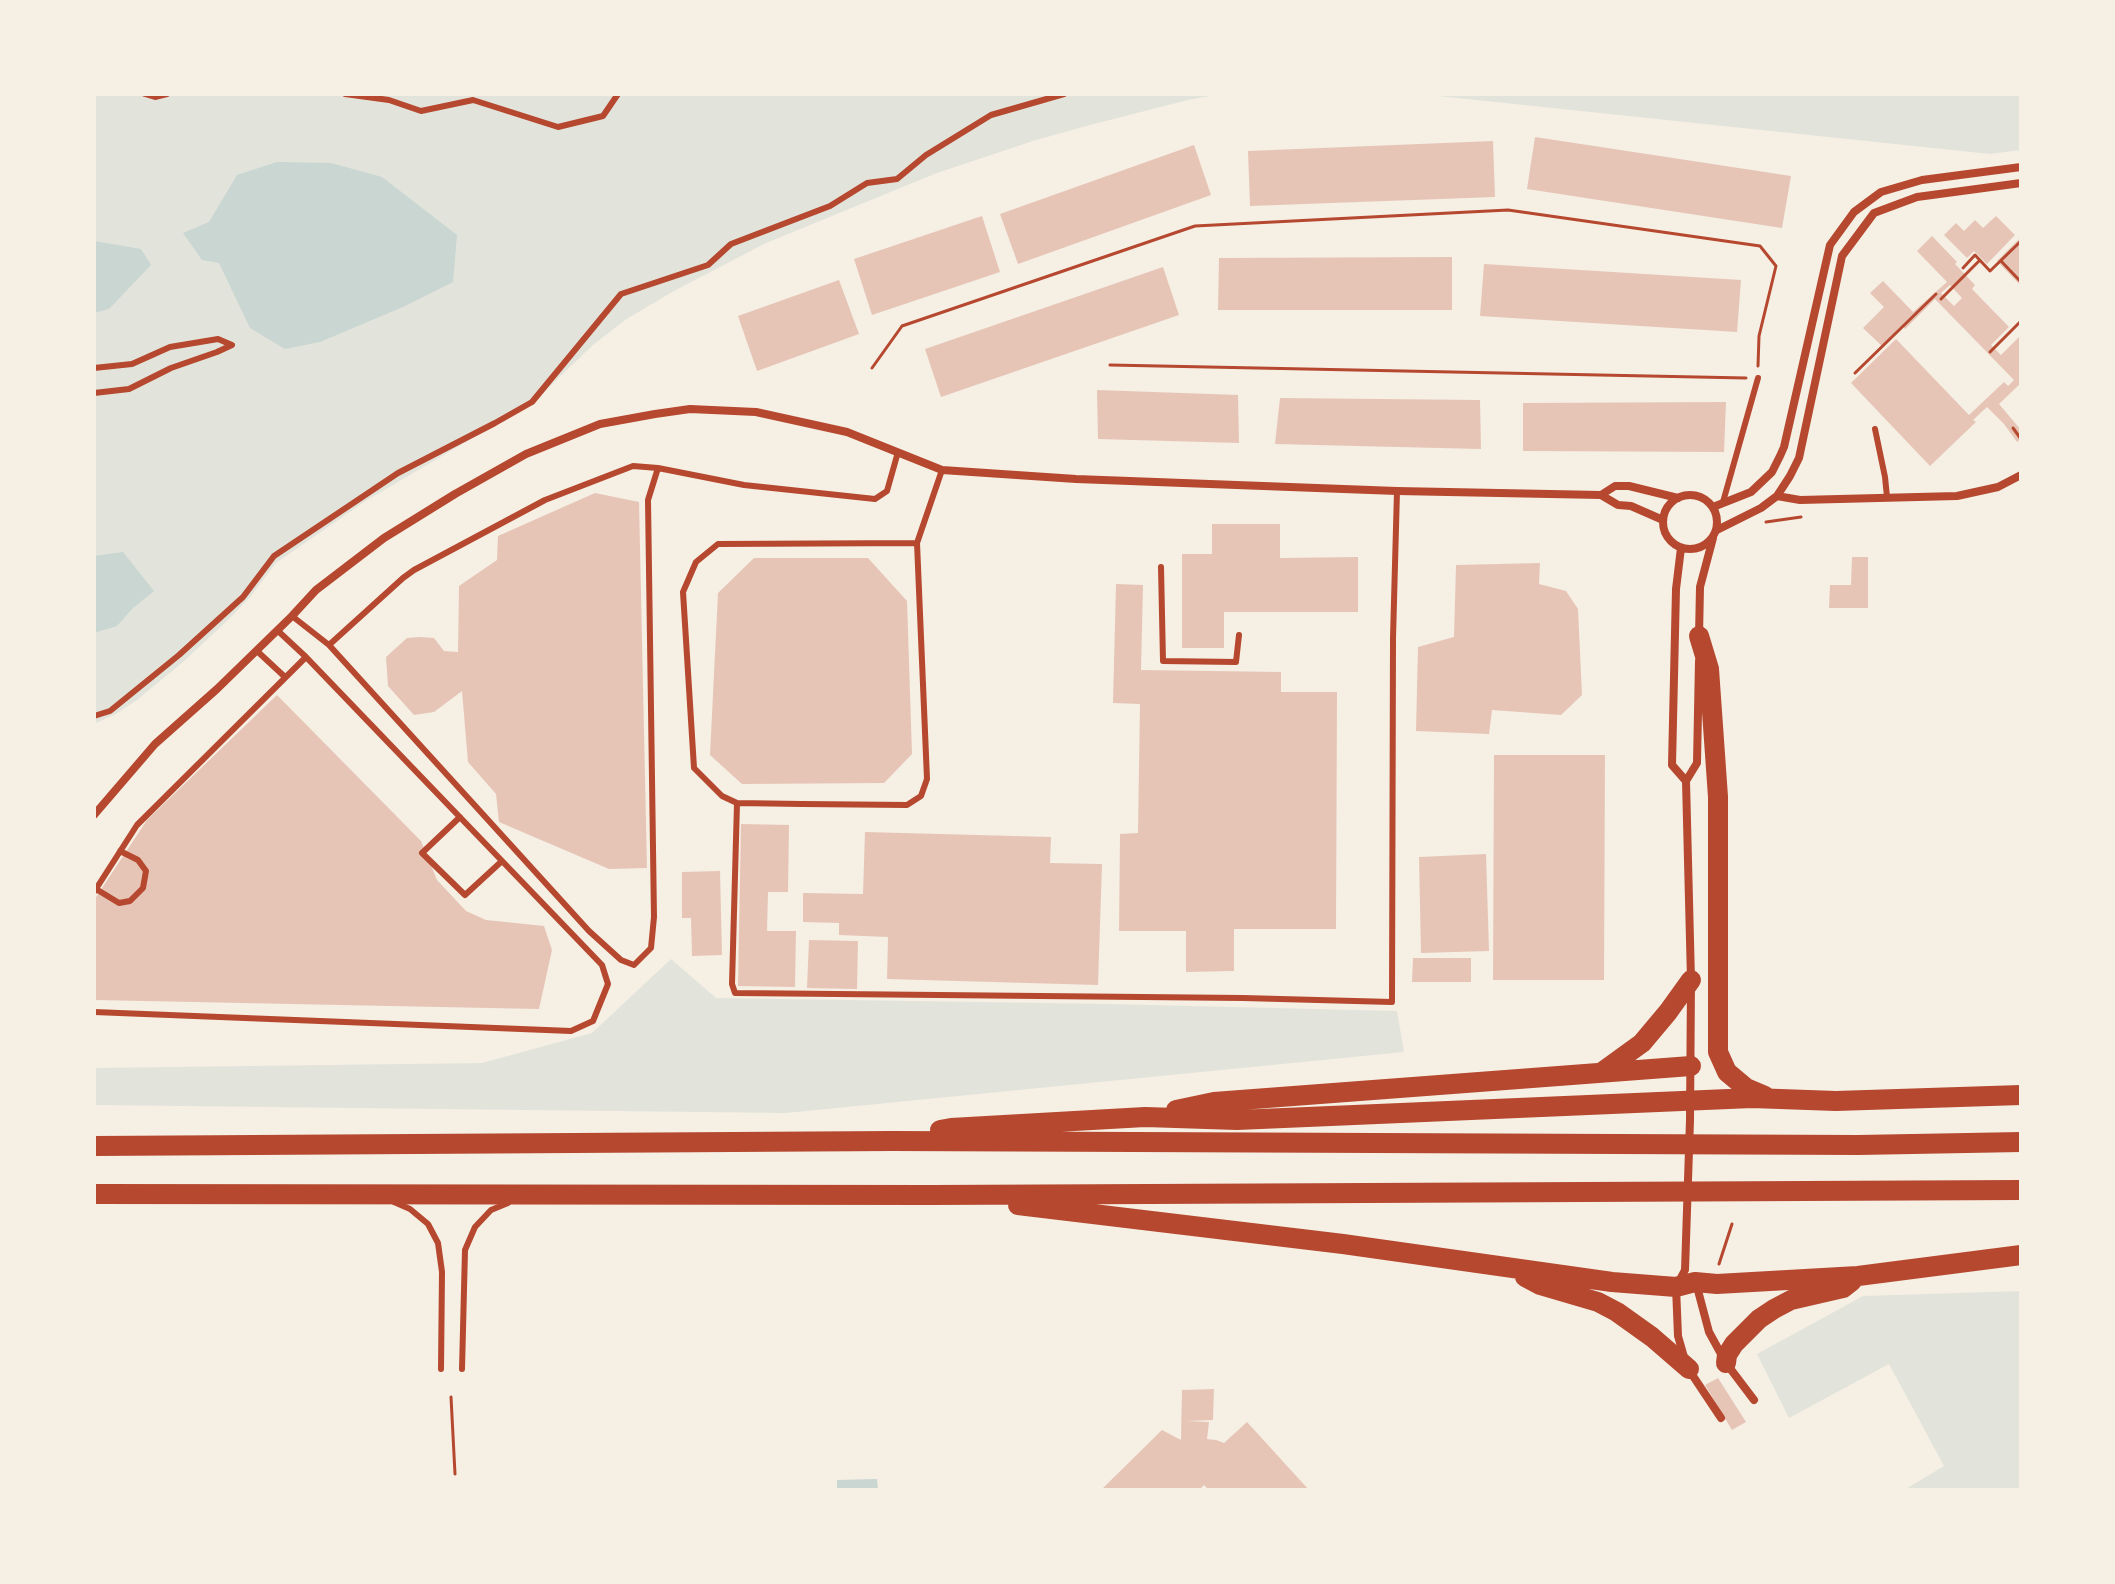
<!DOCTYPE html>
<html>
<head>
<meta charset="utf-8">
<style>
	body { margin:0 }
	#map { position:relative; width:2115px; height:1584px; overflow:hidden; background:#f6efe4; font-family:Raleway,sans-serif }
	canvas { display:block }
	.frame { position:absolute; inset:0; border:96px solid #f6efe4; pointer-events:none }
</style>
</head>
<body>
<div id="map">
<canvas width="2115" height="1584"></canvas>
<div class="frame"></div>
</div>
<script>
const context = document.querySelector('canvas').getContext('2d');
context.lineJoin = 'round';
function paint(path, color) { context.fillStyle = color; context.fill(path, 'evenodd'); }
const shape = rows => new Path2D(rows.map(r => 'M' + r).join(''));
function stroke(path, color, width, dash) { context.strokeStyle = color; context.lineWidth = width; context.lineCap = dash ? 'butt' : 'round'; context.setLineDash(dash || []); context.stroke(path); }
paint(shape([
	[94,94,1221,94,1188,100,1094,124,1036,140,937,173,766,243,674,291,625,320,593,345,545,391,508,417,364,502,276,563,250,597,230,618,183,662,137,700,116,714,94,724],
	[1419,94,2021,94,2021,150,1990,154],
	[671,959,716,998,1109,1004,1397,1011,1404,1052,786,1113,94,1105,94,1068,482,1063,592,1033],
	[2021,1291,2021,1490,1904,1490,1944,1466,1889,1364,1789,1418,1757,1354,1863,1296]
]), '#e2e4dc');
paint(shape([
	[277,162,331,163,382,177,457,235,453,282,403,307,320,342,285,349,250,328,219,263,202,260,183,233,209,222,237,175],
	[94,241,141,249,151,265,109,309,94,313],
	[123,552,154,591,133,608,117,626,94,633,94,556],
	[877,1479,878,1490,837,1490,837,1480]
]), '#c9d6d2');
paint(shape([
	[1535,137,1791,176,1782,228,1527,189],
	[1493,141,1495,197,1250,206,1248,151],
	[1194,145,1211,195,1018,264,1000,214],
	[982,216,1000,272,872,315,854,259],
	[1996,216,2015,235,1987,264,1974,251,1967,258,1944,235,1956,223,1964,231,1975,220,1983,228],
	[1932,236,1957,262,1955,264,1975,285,1972,289,2009,327,1991,345,2001,355,2021,335,2021,383,1999,404,2021,430,2021,439,2017,442,2004,424,1987,407,1973,420,1976,422,1930,466,1851,383,1896,339,1969,415,2004,382,2008,386,2014,380,1935,299,1905,329,1903,327,1883,347,1863,328,1884,307,1870,293,1883,281,1913,312,1947,282,1917,251],
	[1950,285,1962,298,1954,306,1941,293],
	[2021,237,2021,286,1997,261],
	[1452,257,1452,310,1218,310,1219,258],
	[1484,264,1741,280,1737,332,1480,316],
	[1163,267,1179,315,941,397,925,349],
	[839,280,859,334,757,371,738,316],
	[1097,390,1238,395,1239,443,1098,439],
	[1280,398,1480,400,1481,449,1275,444],
	[1726,402,1724,452,1523,451,1523,403],
	[595,493,639,502,647,868,609,869,499,822,496,794,468,762,462,691,434,712,414,715,388,686,386,657,407,638,420,637,434,638,444,651,458,652,459,586,497,560,498,536],
	[1212,524,1280,524,1280,558,1358,557,1358,612,1224,612,1224,648,1182,648,1182,554,1212,554],
	[1852,557,1868,557,1868,608,1829,608,1830,585,1851,585],
	[754,558,868,558,907,601,912,754,884,783,742,784,710,755,718,593],
	[1540,563,1539,584,1566,591,1578,609,1582,695,1561,715,1492,710,1489,734,1416,731,1418,647,1454,637,1456,565],
	[1116,584,1143,585,1141,670,1281,672,1281,692,1337,692,1336,929,1234,929,1234,971,1186,972,1186,931,1119,931,1120,834,1138,833,1140,704,1113,703],
	[277,695,421,841,437,880,466,911,486,920,544,926,552,950,539,1009,94,1000,94,900,147,820],
	[1494,755,1605,755,1604,980,1493,980],
	[741,824,789,825,788,892,768,892,767,931,796,931,795,987,738,986],
	[865,832,1051,837,1050,863,1102,864,1098,985,887,979,888,937,839,935,839,923,803,922,803,893,863,894],
	[1486,854,1489,951,1421,953,1419,857],
	[720,871,722,955,692,956,691,918,682,918,682,872],
	[809,940,858,941,857,989,807,988],
	[1413,958,1471,958,1471,982,1412,982],
	[1718,1378,1746,1422,1732,1430,1705,1385],
	[1214,1389,1213,1420,1186,1421,1209,1422,1207,1439,1216,1440,1224,1443,1247,1422,1309,1490,1209,1490,1204,1485,1199,1490,1101,1490,1162,1430,1181,1440,1182,1390]
]), '#e6c5b7');
stroke(shape([
	[2001,261,2021,282],
	[1963,268,1975,255,1990,271,2021,241],
	[1941,299,1980,260],
	[1990,352,2021,321],
	[1110,365,1746,378],
	[872,368,902,326,1195,226,1508,210,1760,246,1776,266,1759,336,1758,366],
	[1855,373,1936,294],
	[2013,428,2021,439],
	[1766,522,1801,517],
	[1719,1264,1732,1224],
	[451,1397,455,1474]
]), '#b5482f', 3);
stroke(shape([
	[145,94,155,97,167,94],
	[345,94,389,100,421,111,473,100,558,127,603,116,618,94],
	[94,368,132,364,170,347,218,339,232,345,217,352,171,368,129,389,94,393],
	[1875,429,1885,477,1887,497],
	[1723,502,1758,378],
	[917,543,927,779,921,796,907,805,802,804,737,803,722,796,694,768,683,592,696,562,718,544,917,543],
	[917,543,942,470],
	[1161,567,1163,661,1236,662,1239,635],
	[292,616,329,645,589,931,621,960,634,965,651,948,654,917,648,500,658,468],
	[329,645,403,578,414,570,545,500,633,466,658,468,744,485,875,499,887,491,898,452],
	[257,651,285,677],
	[94,716,110,711,179,655,243,597,274,556,398,473,495,423,532,402,621,294,708,265,731,244,830,206,867,183,897,179,926,155,991,115,1064,94],
	[737,803,732,984,735,993,1243,998,1392,1002,1393,638,1397,491],
	[460,817,422,853,465,895,502,861],
	[96,889,119,903,130,901,143,888,146,871,138,860,120,851],
	[94,892,137,825,306,657],
	[94,1012,571,1031,593,1021,608,984,602,965,306,657,277,630],
	[394,1202,410,1209,428,1224,438,1243,442,1272,441,1369],
	[462,1369,465,1250,475,1227,491,1210,508,1203]
]), '#b5482f', 6);
stroke(shape([
	'1663 522a27 27 0 1 1 54 0a27 27 0 1 1-54 0Z',
	[1601,495,1615,486,1629,486,1678,498],
	[1777,496,1800,500,1957,496,1998,487,2021,475],
	[1713,507,1751,492,1772,472,1780,456,1784,447,1830,245,1854,212,1881,192,1922,180,2021,167],
	[1717,530,1761,508,1777,496,1790,476,1799,458,1842,256,1874,213,1917,197,2021,183],
	[1681,548,1676,589,1672,765,1686,781],
	[1699,636,1700,587,1713,538],
	[94,815,155,744,217,689,292,616,316,590,384,538,455,494,526,454,600,424,655,414,690,409,756,412,847,432,942,470,1076,479,1397,491,1601,495,1618,505,1631,506,1663,520],
	[1696,1283,1709,1332,1726,1363,1754,1400],
	[1684,1357,1678,1336,1676,1287,1685,1270,1690,1120,1691,980,1686,781,1697,763,1699,661],
	[1689,1370,1721,1418]
]), '#b5482f', 8);
stroke(shape([
	[1699,636,1709,669,1718,797,1718,1052,1727,1072,1746,1088,1765,1096],
	[1602,1072,1642,1043,1668,1012,1691,980],
	[1176,1110,1214,1102,1691,1066],
	[940,1130,951,1128,1145,1117,1237,1120,1752,1098,1836,1101,2021,1095],
	[94,1146,893,1141,1858,1145,2021,1142],
	[94,1194,931,1195,2021,1190],
	[1018,1205,1343,1244,1612,1282,1676,1287,1695,1282,1717,1284,1858,1276,2021,1255],
	[1525,1277,1540,1285,1598,1302,1617,1312,1652,1337,1689,1369],
	[1726,1363,1727,1355,1734,1344,1759,1319,1774,1309,1791,1300,1843,1288,1852,1281]
]), '#b5482f', 20);
</script>
</body>
</html>
